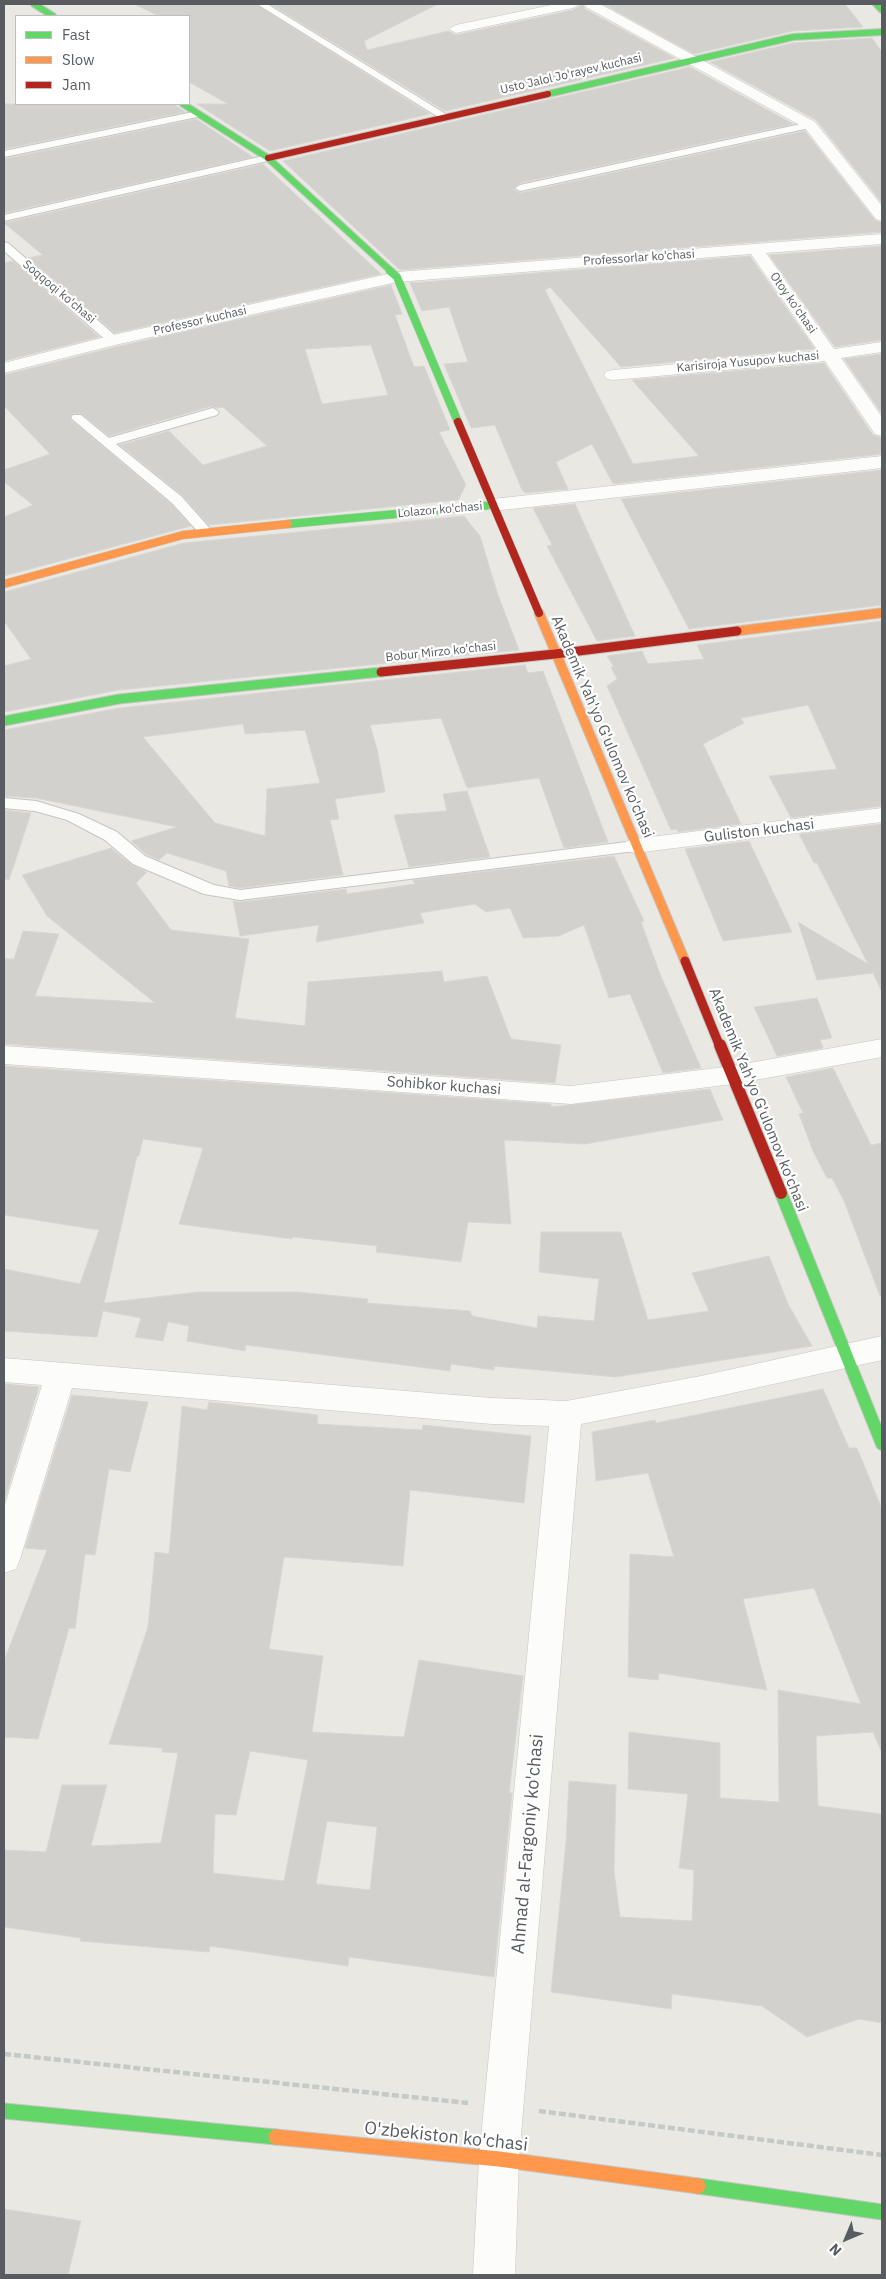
<!DOCTYPE html>
<html>
<head>
<meta charset="utf-8">
<style>
	body { margin:0 }
	#map { position:relative; width:886px; height:2279px; overflow:hidden; background:#e9e8e2; font-family:"IBM Plex Sans",sans-serif }
	canvas { display:block }
	.frame { position:absolute; inset:0; border:5px solid #585c61; pointer-events:none }
	.legend { position:absolute; left:15px; top:15px; width:175px; height:90px; box-sizing:border-box; background:#fff; border:1px solid #bcbec0; margin:0; padding:6px 9px; list-style:none; font-size:15px; color:#585c61 }
	.legend li { display:flex; align-items:center; gap:10px; height:25px }
	.legend b { width:25px; border:1px solid #bcbec0 }
	.north { position:absolute; left:821px; top:2214px; width:50px; height:50px; -webkit-text-stroke:4px #fff; paint-order:stroke; rotate:225deg; font-size:14px; font-weight:700; line-height:20px; text-align:center; color:#585c61 }
	.north::after { content:''; display:block; margin:auto; width:18px; height:22px; background:#585c61; clip-path:polygon(50% 0,100% 100%,50% 72%,0 100%) }
</style>
</head>
<body>
<div id="map">
<canvas width="886" height="2279"></canvas>
<div class="frame"></div>
<ul class="legend">
<li><b style="height:6px;background:#63d668"></b>Fast</li>
<li><b style="height:6px;background:#ff974d"></b>Slow</li>
<li><b style="height:6px;background:#b3261e"></b>Jam</li>
</ul>
<div class="north">N</div>
</div>
<script>
const context = document.querySelector('canvas').getContext('2d');
context.lineJoin = 'round';
function paint(path, color) { context.fillStyle = color; context.fill(path, 'evenodd'); }
const shape = rows => new Path2D(rows.map(r => 'M' + r).join(''));
function stroke(path, color, width, dash) { context.strokeStyle = color; context.lineWidth = width; context.lineCap = dash ? 'butt' : 'round'; context.setLineDash(dash || []); context.stroke(path); }
function drawText(font, color, halo, rows, align = 'center') {
  context.font = font + ' "IBM Plex Sans",sans-serif'; context.lineWidth = 4.5; context.setLineDash([]); context.textBaseline = 'middle'; context.strokeStyle = halo; context.fillStyle = color; for (const [text, x, y, turn = 0] of rows) {
    context.save(); context.translate(x, y); context.rotate((+turn || 0) * Math.PI / 180); context.textAlign = isNaN(turn) ? turn : align; if (halo) context.strokeText(text, 0, 0); context.fillText(text, 0, 0); context.restore();
  }
}
const building = shape([
	[134,4,255,4,430,114,270,151,197,104,228,104,189,82,189,16,159,16,134,4],
	[270,4,438,4,364,41,367,50,448,31,456,35,573,10,583,4,585,9,675,58,445,111,270,4],
	[603,4,845,4,863,27,793,31,694,54,603,4],
	[872,38,882,52,882,203,816,120,710,62,793,43,872,38],
	[690,67,793,124,520,183,513,189,520,193,805,131,875,220,882,223,882,232,400,270,283,161,690,67],
	[4,104,174,104,185,112,4,149,4,104],
	[196,119,253,157,4,213,4,159,196,119],
	[263,164,381,274,115,333,28,258,43,255,4,223,263,164],
	[882,246,882,340,835,347,769,255,882,246],
	[750,256,815,349,621,367,550,287,545,290,633,464,699,456,632,380,824,363,873,435,882,438,882,454,613,484,592,444,556,462,568,489,526,493,522,490,495,425,471,428,444,364,468,362,449,307,422,311,410,283,750,256],
	[13,261,99,337,4,361,4,263,13,261],
	[391,285,402,314,395,315,414,367,424,366,450,430,439,432,466,485,458,500,209,525,183,496,120,445,169,431,203,465,267,446,223,407,217,408,212,406,109,436,82,414,73,413,70,419,171,504,191,526,4,576,4,517,33,505,4,482,4,470,50,454,4,406,4,375,115,347,391,285],
	[371,345,388,395,322,404,305,349,371,345],
	[882,354,882,414,844,359,882,354],
	[882,470,882,605,689,629,621,499,882,470],
	[575,504,635,636,597,641,547,546,552,545,533,508,575,504],
	[464,516,480,536,498,595,519,650,119,690,4,712,4,666,31,659,4,621,4,592,184,543,464,516],
	[882,621,882,806,791,818,769,776,837,769,808,705,741,718,744,723,703,744,741,824,678,832,677,829,671,830,607,686,617,679,611,667,614,667,607,656,642,651,648,664,704,659,697,645,882,621],
	[525,665,528,673,543,671,608,842,564,848,539,778,467,788,441,718,370,725,377,749,385,792,335,799,339,819,330,820,343,875,240,888,229,886,226,871,167,853,159,860,146,854,131,841,177,827,36,798,4,796,4,730,119,708,525,665],
	[243,724,245,734,305,730,320,783,267,789,265,836,215,823,143,737,243,724],
	[467,791,490,857,409,867,394,815,447,811,443,794,467,791],
	[4,810,31,813,9,880,4,879,4,810],
	[882,824,882,992,873,973,817,980,798,922,868,964,817,863,814,863,799,834,882,824],
	[749,841,792,932,723,941,685,849,749,841],
	[111,848,132,865,147,872,136,883,171,930,249,939,235,1018,305,1026,308,982,442,971,444,982,487,976,511,1039,561,1045,555,1083,4,1044,4,959,14,959,23,931,59,934,35,996,155,1003,47,916,22,875,111,848],
	[614,856,644,921,641,922,660,974,701,1068,663,1073,630,994,609,998,584,925,559,936,523,938,510,908,486,912,475,904,420,913,424,923,316,942,319,925,240,936,233,901,240,902,346,889,347,894,415,884,413,880,614,856],
	[817,998,832,1038,820,1040,823,1048,777,1056,754,1007,817,998],
	[4,1066,551,1104,551,1107,710,1089,723,1120,585,1144,504,1140,511,1224,468,1222,461,1262,376,1252,377,1246,293,1237,292,1239,179,1224,203,1148,143,1139,139,1156,137,1156,104,1303,198,1292,298,1292,368,1299,367,1303,470,1311,472,1316,537,1328,538,1316,594,1321,599,1279,539,1272,541,1232,621,1232,648,1320,709,1311,692,1273,769,1256,788,1304,812,1346,616,1377,494,1366,494,1370,451,1364,450,1371,246,1345,245,1351,187,1341,189,1326,168,1322,163,1341,135,1337,141,1318,103,1311,97,1337,4,1331,4,1269,80,1284,99,1230,4,1215,4,1066],
	[833,1068,871,1145,882,1143,882,1295,880,1296,844,1201,832,1178,827,1178,813,1151,799,1114,803,1113,786,1077,833,1068],
	[4,1384,39,1387,4,1502,4,1384],
	[823,1389,849,1448,857,1448,882,1509,882,1753,873,1732,816,1736,818,1806,882,1814,882,2023,859,2019,807,2037,762,2006,672,1994,671,2009,551,1992,566,1842,569,1781,616,1785,614,1871,620,1917,692,1921,694,1870,679,1868,688,1794,628,1789,629,1732,720,1743,720,1798,779,1802,778,1690,861,1704,814,1588,743,1599,767,1690,659,1673,658,1680,628,1677,630,1554,674,1557,648,1473,596,1481,592,1432,655,1420,656,1423,823,1389],
	[72,1395,148,1402,130,1472,109,1469,95,1555,85,1554,75,1629,69,1628,38,1739,4,1737,4,1661,47,1550,25,1548,72,1395],
	[209,1402,318,1415,317,1424,422,1430,423,1425,531,1436,524,1503,410,1490,403,1566,284,1557,269,1649,323,1656,312,1732,404,1737,419,1660,523,1676,509,1793,512,1793,494,1977,349,1957,348,1966,210,1946,209,1952,80,1941,81,1938,4,1927,4,1850,46,1852,62,1785,107,1785,91,1846,161,1843,178,1753,162,1752,162,1748,109,1744,148,1627,155,1552,169,1554,182,1406,207,1410,209,1402],
	[250,1751,308,1760,284,1881,213,1873,215,1814,236,1815,250,1751],
	[327,1821,377,1827,370,1890,316,1884,327,1821],
	[4,2209,81,2221,68,2275,4,2275,4,2209]
]);
paint(building, '#d2d1cd');
stroke(building, '#d8d7d1', 1);
const lane = shape([
	[257,4,267,4,449,116,440,118,257,4],
	[198,111,203,114,202,116,4,157,4,151,198,111],
	[810,122,814,123,814,127,520,191,515,188,520,185,810,122],
	[268,155,273,158,272,160,4,221,4,215,268,155],
	[4,242,8,243,117,337,117,343,109,343,4,251,4,242],
	[213,408,219,412,217,415,116,444,182,497,213,532,206,536,201,535,172,503,71,418,73,415,81,415,109,438,213,408],
	[4,798,36,801,79,814,117,832,145,856,214,885,240,890,635,841,641,842,643,846,641,850,635,851,240,900,204,894,133,864,105,840,67,820,35,811,4,808,4,798]
]);
const street = shape([
	[556,4,580,4,573,8,456,33,449,29,456,25,556,4],
	[585,4,600,4,815,122,882,206,882,221,876,219,805,128,586,7,585,4],
	[882,234,882,244,766,253,834,349,882,342,882,352,841,358,882,417,882,436,875,434,825,361,613,380,607,379,604,375,607,371,613,370,818,351,751,254,397,282,115,345,4,373,4,363,113,335,397,272,882,234],
	[882,456,882,468,493,511,486,509,483,505,486,501,493,499,882,456],
	[882,808,882,822,635,853,627,851,623,846,627,841,635,839,882,808],
	[882,1039,882,1057,733,1084,571,1104,4,1064,4,1046,571,1086,733,1066,882,1039],
	[882,1336,882,1360,701,1400,581,1424,519,2159,515,2275,473,2275,479,2159,549,1426,492,1424,72,1388,20,1559,16,1569,4,1573,4,1508,42,1385,4,1382,4,1358,492,1398,566,1401,701,1376,882,1336]
]);
const fastFar4 = shape([
	[34,4,53,16],
	[876,4,882,10],
	[548,94,793,37,882,32],
	[183,104,268,158,392,272]
]);
const fastFar3 = shape([
	[390,271,397,277,458,422],
	[288,524,493,505]
]);
const fastFar2 = shape([
	[4,721,119,699,381,672]
]);
const fastFar1 = shape([
	[781,1193,882,1444]
]);
const fast = shape([
	[4,2111,276,2137],
	[698,2186,882,2212]
]);
const slowFar2 = shape([
	[4,584,183,535,288,524],
	[870,614,882,613]
]);
const slowFar1 = shape([
	[539,613,685,961],
	[737,631,880,613]
]);
const slow = shape([
	[276,2137,499,2159,698,2186]
]);
const jamFar3 = shape([
	[268,158,548,94]
]);
const jamFar2 = shape([
	[458,422,539,613]
]);
const jamFar1 = shape([
	[381,672,555,654,737,631],
	[685,961,720,1047]
]);
const jam = shape([
	[720,1045,781,1193]
]);
stroke(lane, '#c5c6c4', 2);
stroke(street, '#c5c6c4', 1);
stroke(fastFar4, '#c5c6c4', 8);
stroke(fastFar3, '#c5c6c4', 9);
stroke(fastFar2, '#c5c6c4', 11);
stroke(fastFar1, '#c5c6c4', 14);
stroke(fast, '#c5c6c4', 17);
stroke(slowFar2, '#c5c6c4', 9);
stroke(slowFar1, '#c5c6c4', 11);
stroke(slow, '#c5c6c4', 17);
stroke(jamFar3, '#c5c6c4', 8);
stroke(jamFar2, '#c5c6c4', 9);
stroke(jamFar1, '#c5c6c4', 11);
stroke(jam, '#c5c6c4', 14);
stroke(shape([
	[4,2054,468,2103],
	[539,2111,882,2155]
]), '#c3cac7', 4.5, [7, 3]);
paint(lane, '#fcfcfb');
paint(street, '#fcfcfb');
stroke(fastFar4, '#63d668', 6);
stroke(fastFar3, '#63d668', 8);
stroke(fastFar2, '#63d668', 9);
stroke(fastFar1, '#63d668', 12);
stroke(fast, '#63d668', 15);
stroke(slowFar2, '#ff974d', 8);
stroke(slowFar1, '#ff974d', 9);
stroke(slow, '#ff974d', 15);
stroke(jamFar3, '#b3261e', 6);
stroke(jamFar2, '#b3261e', 8);
stroke(jamFar1, '#b3261e', 9);
stroke(jam, '#b3261e', 12);
drawText('12px', '#585c61', '#fff', [
	["Usto Jalol Jo'rayev kuchasi",571,74,-13],
	["Professorlar ko'chasi",639,258,-4],
	["Soqqoqi ko'chasi",59,292,40],
	["Otoy ko'chasi",793,303,55],
	["Professor kuchasi",200,321,-13],
	["Karisiroja Yusupov kuchasi",748,362,-5],
	["Lolazor ko'chasi",440,510,-5],
	["Bobur Mirzo ko'chasi",441,652,-6]
]);
drawText('15px', '#585c61', '#fff', [
	["Akademik Yah'yo G'ulomov ko'chasi",602,727,67],
	["Guliston kuchasi",759,831,-7],
	["Sohibkor kuchasi",444,1086,4],
	["Akademik Yah'yo G'ulomov ko'chasi",758,1100,68]
]);
drawText('18px', '#585c61', '#fff', [
	["Ahmad al-Fargoniy ko'chasi",528,1844,-85],
	["O'zbekiston ko'chasi",446,2137,6]
]);
</script>
</body>
</html>
